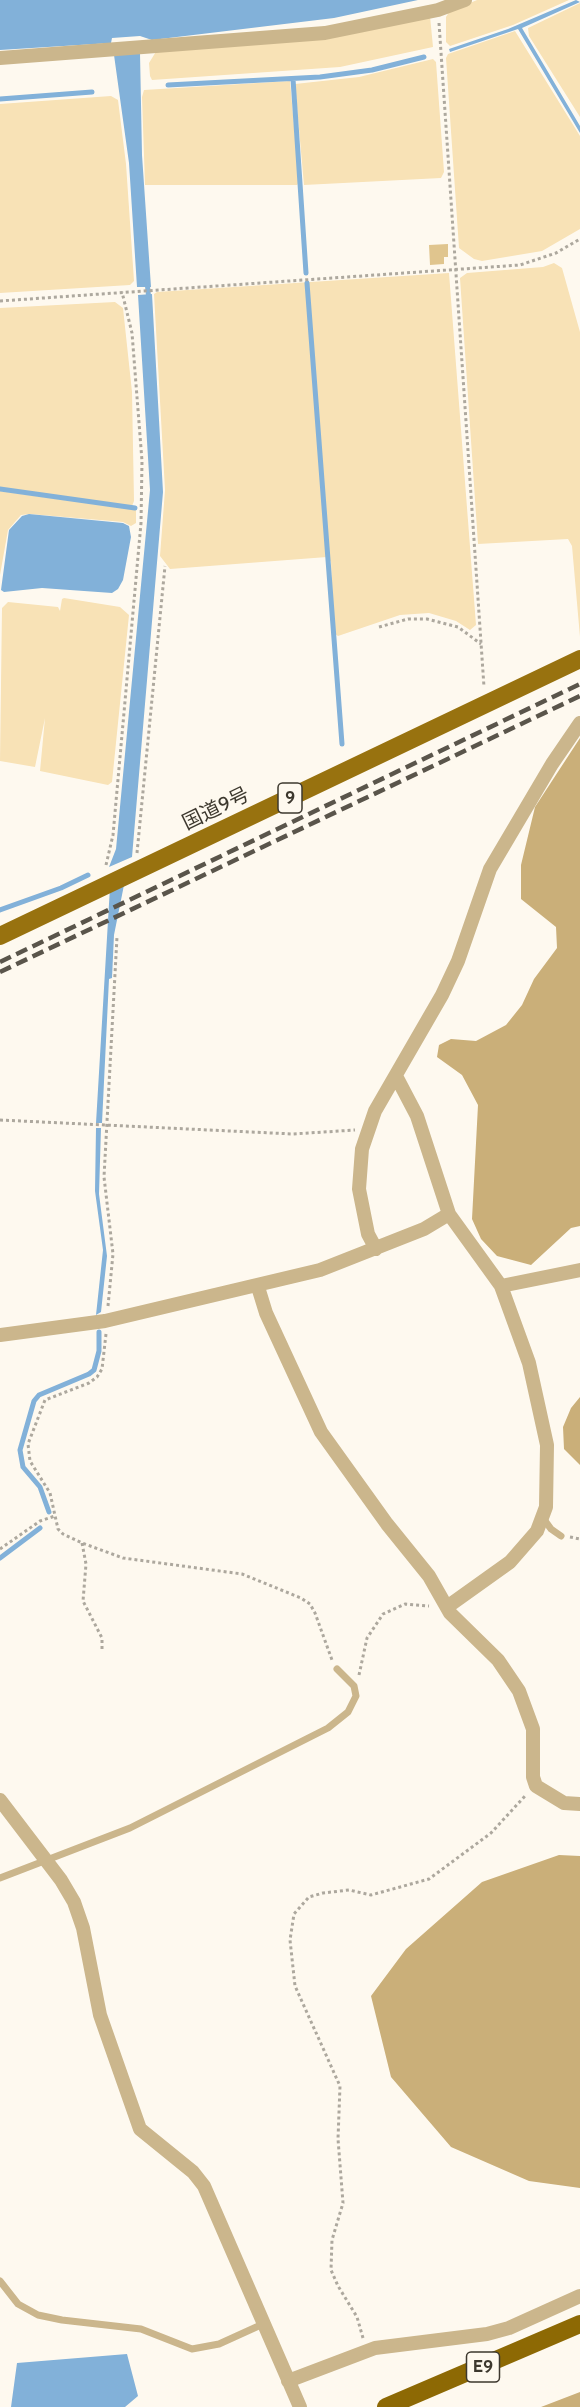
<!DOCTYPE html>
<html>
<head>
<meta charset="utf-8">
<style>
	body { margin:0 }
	canvas { display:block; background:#fef9ef }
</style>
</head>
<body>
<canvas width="580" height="2407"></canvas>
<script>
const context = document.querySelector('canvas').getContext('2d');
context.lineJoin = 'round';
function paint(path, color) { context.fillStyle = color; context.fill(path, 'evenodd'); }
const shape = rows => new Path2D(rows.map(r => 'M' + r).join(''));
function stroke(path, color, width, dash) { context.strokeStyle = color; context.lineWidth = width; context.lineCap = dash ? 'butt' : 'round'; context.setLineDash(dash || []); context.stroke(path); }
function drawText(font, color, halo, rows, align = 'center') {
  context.font = font + ' Cabin,"Noto Sans JP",sans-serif'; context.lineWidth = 6; context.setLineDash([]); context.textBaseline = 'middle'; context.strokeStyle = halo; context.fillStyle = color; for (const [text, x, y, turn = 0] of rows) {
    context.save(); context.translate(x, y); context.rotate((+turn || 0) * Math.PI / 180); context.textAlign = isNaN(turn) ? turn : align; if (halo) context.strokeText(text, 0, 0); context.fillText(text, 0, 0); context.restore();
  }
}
paint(shape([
	[477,0,569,0,513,25,450,46,446,42,446,17,449,12],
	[580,3,580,117,529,36,528,28],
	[430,16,433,47,340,67,152,80,150,76,149,63,157,50],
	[515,31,580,136,580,229,542,251,482,261,474,259,459,248,446,58,448,54],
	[433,59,436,62,444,172,441,178,304,185,295,84,359,77],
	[290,81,299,183,297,185,145,185,142,97,144,90],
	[111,96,118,100,126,164,134,281,130,285,0,293,0,104],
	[554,263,562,268,580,332,580,637,572,546,568,539,478,544,460,278,467,273,543,267],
	[449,273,476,625,470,630,456,621,429,613,400,615,338,636,334,633,331,562,327,557,170,569,160,556,165,490,154,294,157,292],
	[115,302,123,308,132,392,134,501,132,506,0,488,0,308],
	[0,491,136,510,136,523,131,526,123,522,30,514,21,515,8,530,0,575],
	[64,598,120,607,129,615,112,782,108,785,40,771,45,718,35,767,0,761,2,608,8,602,58,607,60,611,62,599]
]), '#f8e2b6');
paint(shape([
	[580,738,580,1226,571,1228,531,1265,497,1256,481,1239,472,1219,478,1105,462,1075,437,1057,439,1045,451,1039,476,1041,506,1025,522,1005,534,979,557,948,556,927,521,899,521,865,535,807],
	[580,1397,580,1465,564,1449,563,1427,571,1408],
	[559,1855,580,1856,580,2188,529,2181,451,2147,391,2077,371,1996,406,1949,482,1882],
	[580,2392,580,2407,541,2407]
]), '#caaf79');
paint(shape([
	[0,0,418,0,334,18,152,40,140,36,112,38,111,43,0,50],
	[576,0,580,2,522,28,580,126,580,133,518,29,450,52,449,49,508,29],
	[140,53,142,155,151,287,137,287,129,163,114,55],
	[152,294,163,492,132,857,109,867,116,849,150,490,138,295],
	[29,514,123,523,129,526,131,537,123,580,118,589,112,593,42,588,4,592,1,590,9,530,22,516],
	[125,880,114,935,112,978,109,979,102,1123,96,1123,110,887],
	[96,1128,101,1128,99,1194,107,1256,101,1312,96,1315,103,1250,95,1191],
	[127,2354,138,2396,125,2407,11,2407,17,2363]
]), '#82b1d9');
stroke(shape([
	[293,79,306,273],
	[168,85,320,77,372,70,424,57],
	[0,99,92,92],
	[147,281,149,301],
	[307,283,342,744],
	[0,489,135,508],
	[0,910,61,888,88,875],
	[49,1512,40,1487,23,1467,20,1450,34,1401,39,1395,89,1374,94,1370,99,1351,99,1332],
	[0,1558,40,1528]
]), '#82b1d9', 5);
paint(shape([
	[448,244,448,257,444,257,444,264,430,265,429,245]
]), '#e0c58e');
stroke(shape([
	[439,23,484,687],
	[0,301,520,265,556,253,580,239],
	[379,627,408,619,427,619,458,627,481,644],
	[137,853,165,566],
	[106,865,113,835,141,523,142,461,132,333,122,292],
	[0,1120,293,1134,355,1130],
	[108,1306,113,1254,104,1177,117,937],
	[106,1334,102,1369,97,1377,89,1383,45,1400,28,1444,30,1461,50,1493,58,1529,63,1534,82,1543,123,1558,242,1574,301,1598,310,1604,315,1613,332,1660],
	[570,1537,580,1539],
	[82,1543,86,1564,83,1601,102,1638,102,1651],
	[0,1549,40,1521,55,1516],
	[359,1675,367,1638,383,1614,405,1604,429,1606],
	[363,2338,357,2317,338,2286,331,2270,332,2240,343,2203,338,2139,340,2086,295,1986,290,1940,294,1914,309,1897,323,1893,349,1890,371,1895,429,1879,491,1833,525,1796]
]), '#ada89e', 3, [3, 3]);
stroke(shape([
	[543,1518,551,1529,561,1536],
	[0,1878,130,1828,328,1728,348,1712,356,1696,354,1686,337,1669],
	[0,2281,18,2304,38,2315,62,2320,141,2329,192,2349,219,2344,263,2324]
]), '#cbb68c', 7);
stroke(shape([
	[0,58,325,33,438,10,465,0],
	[396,1076,417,1116,449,1214,501,1286,529,1363,547,1445,546,1507,537,1531,510,1562,447,1607],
	[376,1249,368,1234,359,1189,362,1149,375,1111,442,995,458,961,490,869,552,764,580,723],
	[501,1286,580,1270],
	[258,1287,266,1313,321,1432,387,1524,429,1576,450,1613,498,1660,519,1691,533,1729,533,1777,536,1786,564,1803,580,1804],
	[0,1335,105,1321,320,1270,424,1229,449,1214],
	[0,1800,61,1880,74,1902,83,1928,100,2015,140,2129,193,2172,204,2186,300,2407],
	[288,2381,375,2348,487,2334,509,2328,580,2296]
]), '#cbb68c', 14);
stroke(shape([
	[0,936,580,659]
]), '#98720f', 18);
stroke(shape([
	[386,2407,580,2324]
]), '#8d6904', 18);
stroke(shape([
	[0,962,580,684],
	[0,972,580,696]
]), '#5a554b', 4.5, [12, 6]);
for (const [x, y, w] of [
	[290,798,24],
	[483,2367,33]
]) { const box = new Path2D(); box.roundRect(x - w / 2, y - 15, w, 30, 4.5); context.fillStyle = '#fef9ef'; context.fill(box); stroke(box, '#3d382e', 1.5); }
drawText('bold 18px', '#3d382e', null, [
	["9",290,798],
	["E9",483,2367]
]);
drawText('20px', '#3d382e', '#fef9ef', [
	["国道9号",216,809,-26]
]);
</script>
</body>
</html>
